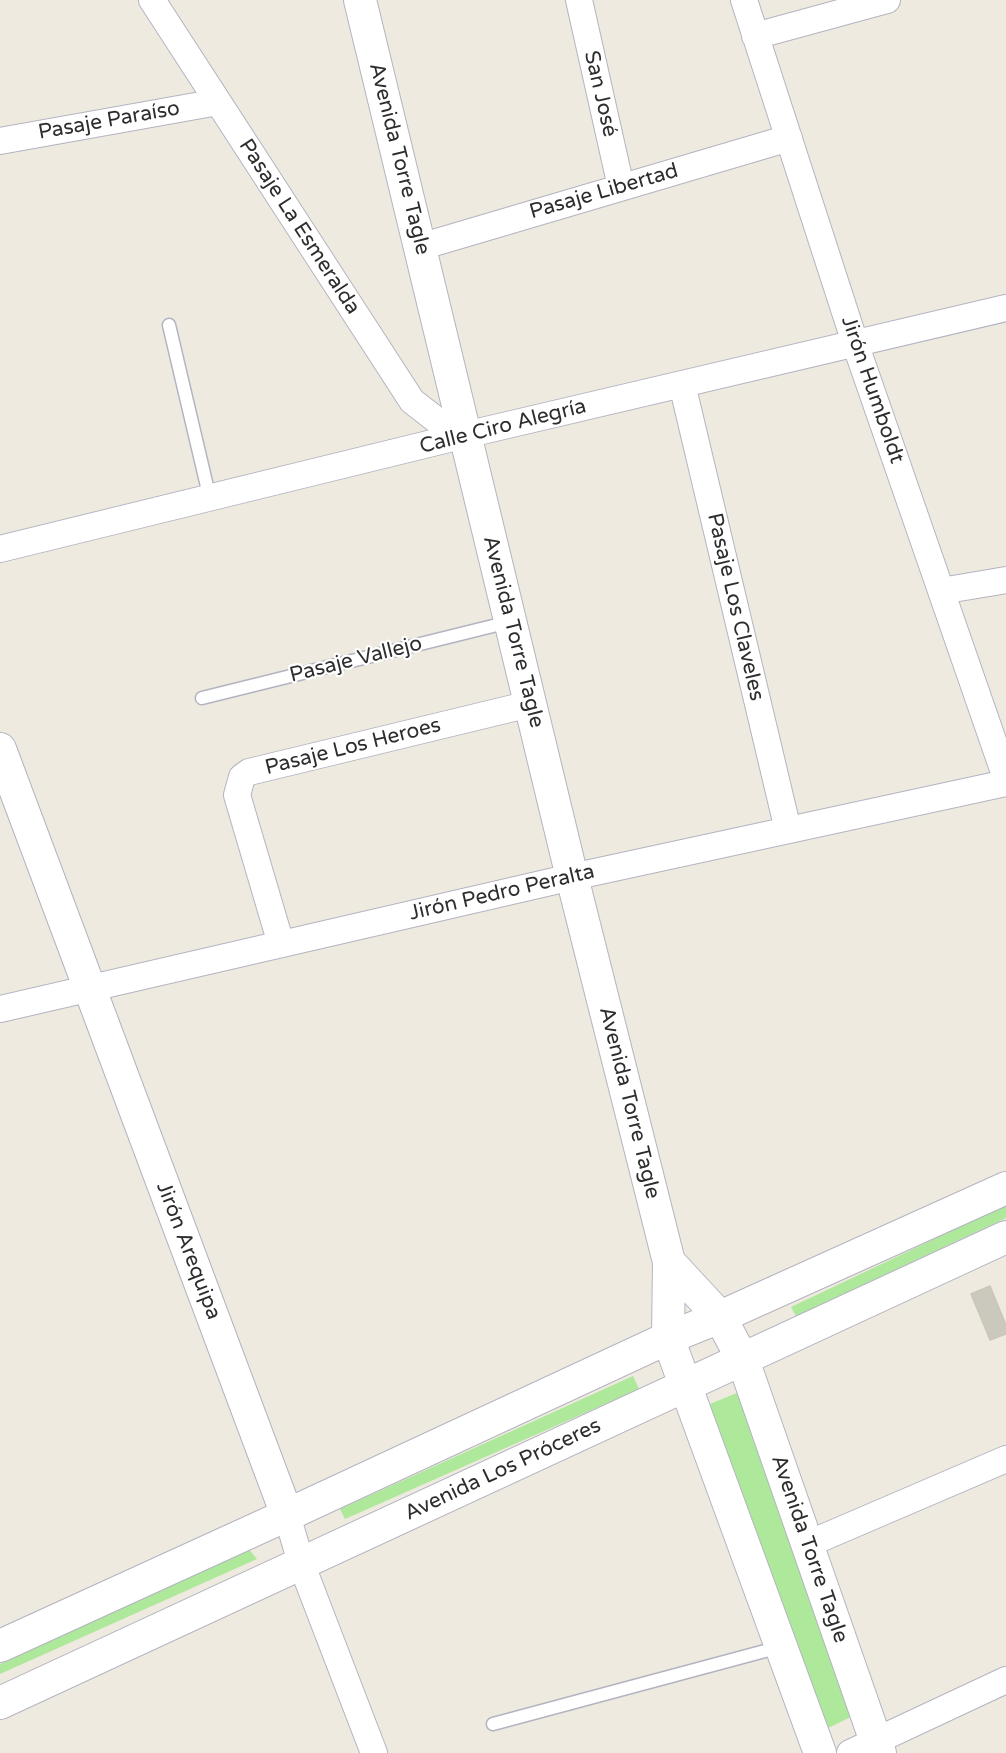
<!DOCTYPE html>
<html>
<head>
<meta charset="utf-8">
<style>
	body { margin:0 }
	canvas { display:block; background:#efeadf }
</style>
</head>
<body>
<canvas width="1006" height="1753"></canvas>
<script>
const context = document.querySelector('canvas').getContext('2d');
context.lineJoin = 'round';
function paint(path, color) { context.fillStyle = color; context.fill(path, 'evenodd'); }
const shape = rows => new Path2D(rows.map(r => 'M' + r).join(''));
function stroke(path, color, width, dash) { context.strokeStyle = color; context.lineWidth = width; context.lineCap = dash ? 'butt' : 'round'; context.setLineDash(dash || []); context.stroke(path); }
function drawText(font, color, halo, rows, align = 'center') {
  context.font = font + ' "Varela Round",sans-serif'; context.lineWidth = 4.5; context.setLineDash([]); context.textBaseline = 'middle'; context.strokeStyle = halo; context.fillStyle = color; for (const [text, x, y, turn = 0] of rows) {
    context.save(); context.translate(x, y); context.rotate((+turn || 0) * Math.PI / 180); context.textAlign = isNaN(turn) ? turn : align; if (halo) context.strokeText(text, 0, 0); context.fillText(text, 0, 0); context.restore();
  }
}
paint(shape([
	[1006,1205,1006,1218,796,1316,791,1307],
	[633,1376,639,1389,345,1519,340,1509],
	[744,1390,859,1713,826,1729,710,1404],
	[248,1548,257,1559,0,1674,0,1664]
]), '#aee89a');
const building = shape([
	[990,1286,1006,1325,1006,1334,990,1340,971,1294,990,1286]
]);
paint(building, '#cbc8be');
stroke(building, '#cbc6b8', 1.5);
const service = shape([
	[169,325,210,499],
	[202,698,509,622],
	[493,1724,780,1647]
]);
const minor = shape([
	[152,0,412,401,439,422,465,435],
	[579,0,621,187],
	[744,0,855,343,1006,778],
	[755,36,887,0],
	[0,141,218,102],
	[420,247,789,138],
	[682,384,788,830],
	[0,549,465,435,1006,308],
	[941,591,1006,580],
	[281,944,237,795,242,777,249,772,530,704],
	[0,1009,572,877,1006,783],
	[287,1515,301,1563,374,1753],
	[808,1544,1006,1459],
	[850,1753,1006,1680]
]);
const tertiary = shape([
	[360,0,572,877,669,1262,668,1338,820,1753],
	[0,749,287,1515],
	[669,1262,720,1317,743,1360,880,1753],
	[0,1646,287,1515,668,1338,720,1317,1006,1188],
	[0,1703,1006,1237]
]);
stroke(service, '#b3b4c1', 15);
stroke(minor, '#b3b4c1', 28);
stroke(tertiary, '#b3b4c1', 34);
stroke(service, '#fff', 12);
stroke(minor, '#fff', 26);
stroke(tertiary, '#fff', 32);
drawText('21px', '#2d2d2d', '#fff', [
	["San José",600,94,77],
	["Pasaje Paraíso",109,121,-10],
	["Avenida Torre Tagle",399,159,76],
	["Pasaje Libertad",604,192,-16],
	["Pasaje La Esmeralda",299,227,57],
	["Jirón Humboldt",872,390,71],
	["Calle Ciro Alegría",503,427,-14],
	["Pasaje Los Claveles",735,607,77],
	["Avenida Torre Tagle",513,632,76],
	["Pasaje Vallejo",356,660,-14],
	["Pasaje Los Heroes",353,747,-14],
	["Jirón Pedro Peralta",502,893,-13],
	["Avenida Torre Tagle",629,1103,76],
	["Jirón Arequipa",188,1251,69],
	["Avenida Los Próceres",503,1470,-25],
	["Avenida Torre Tagle",809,1549,71]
]);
</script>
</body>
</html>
